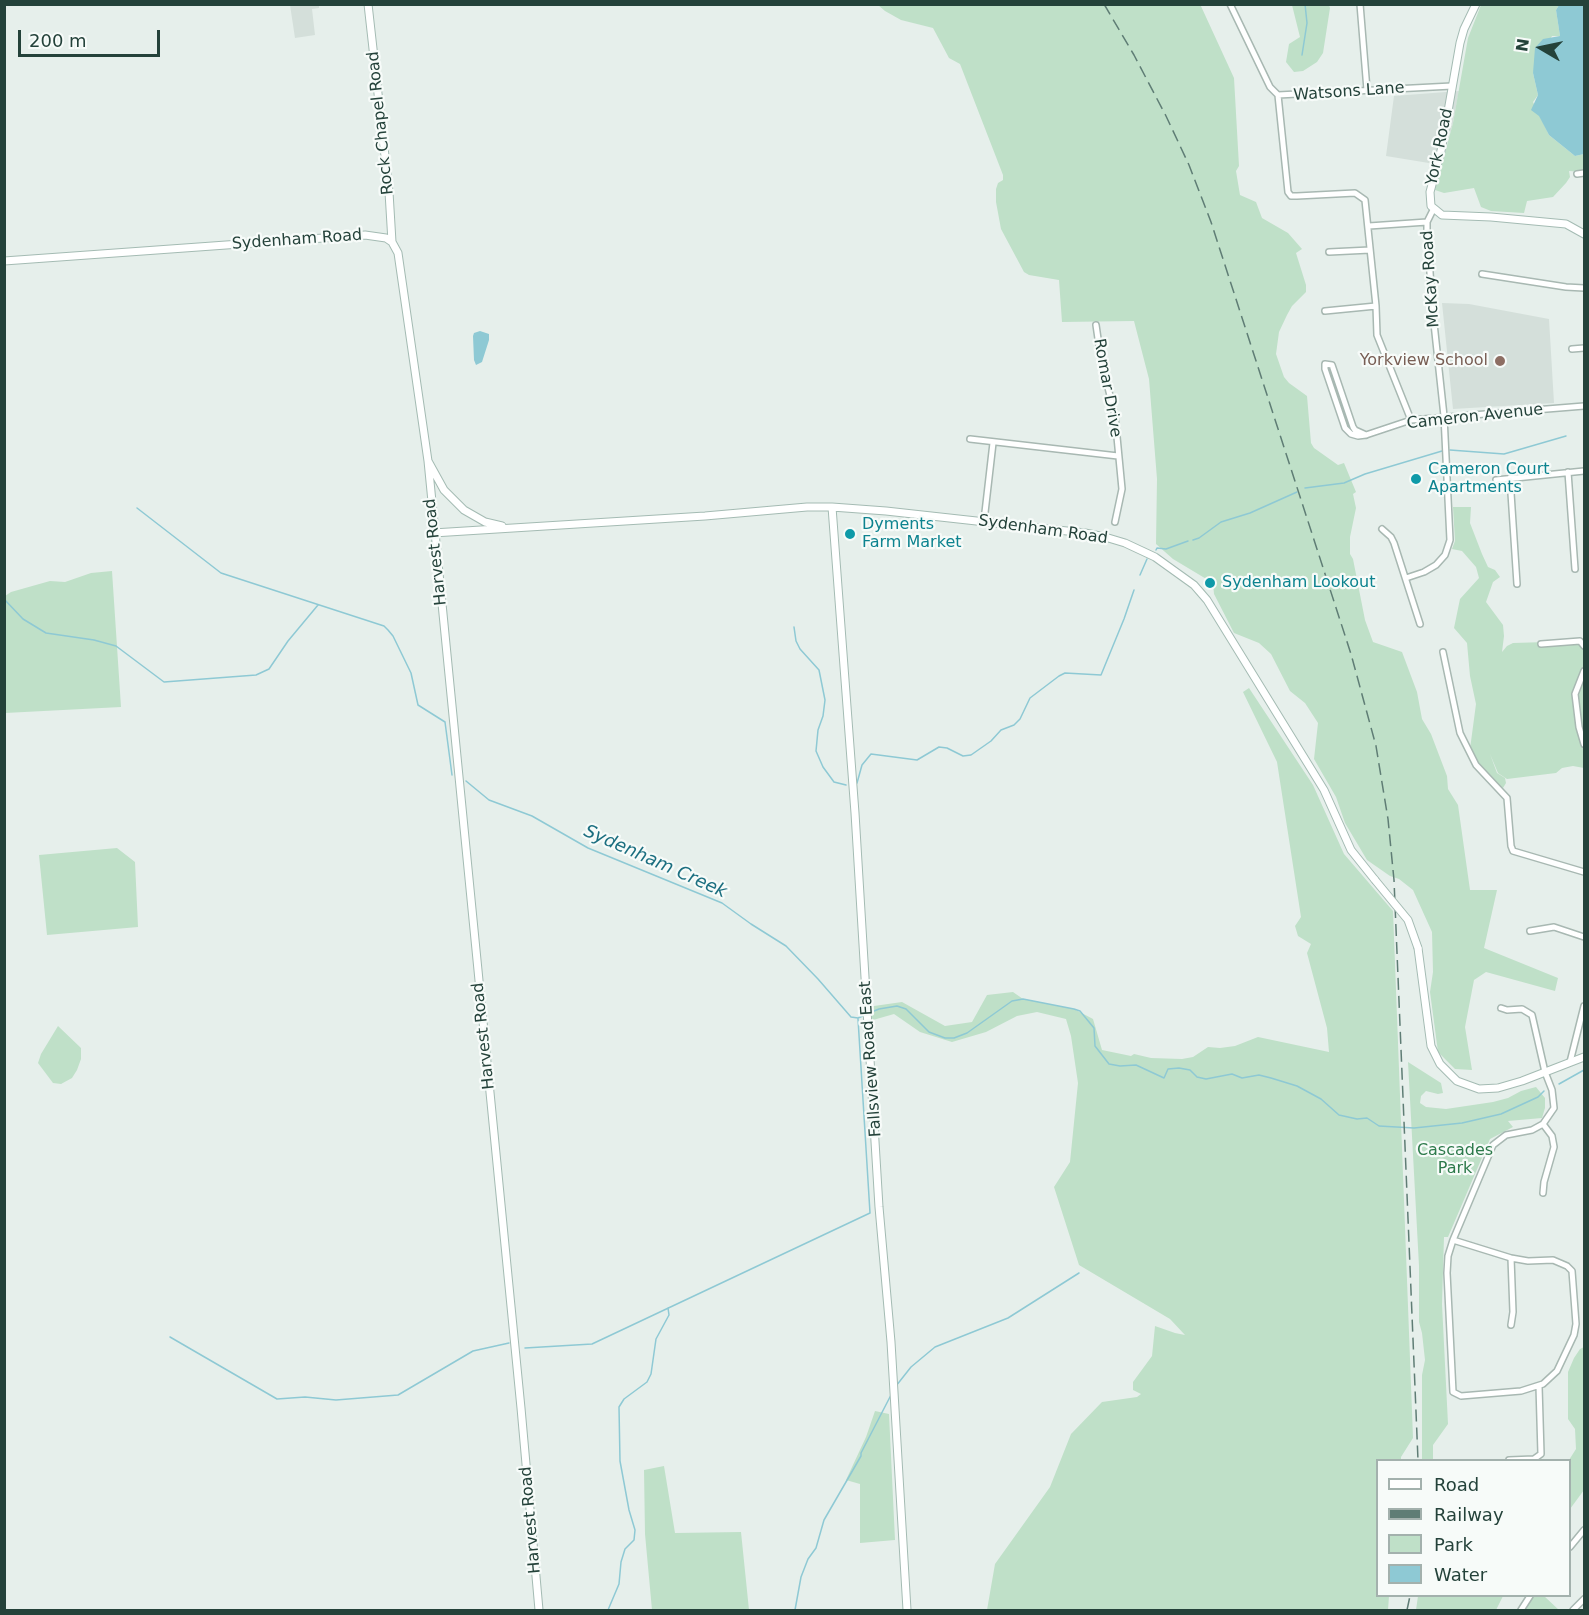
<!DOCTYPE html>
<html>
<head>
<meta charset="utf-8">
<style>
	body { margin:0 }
	#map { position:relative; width:1589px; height:1615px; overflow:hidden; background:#e6efeb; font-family:"DejaVu Sans",sans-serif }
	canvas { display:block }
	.frame { position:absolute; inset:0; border:6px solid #24423a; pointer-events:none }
	.legend { position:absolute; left:1376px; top:1459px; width:195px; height:138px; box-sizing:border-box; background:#f7fbf9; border:2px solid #a3b1ad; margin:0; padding:8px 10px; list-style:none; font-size:18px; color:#24423a }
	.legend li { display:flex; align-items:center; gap:12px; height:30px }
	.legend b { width:30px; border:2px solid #a3b1ad }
	.north { position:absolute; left:1511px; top:18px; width:60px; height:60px; -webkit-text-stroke:4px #f7fbf9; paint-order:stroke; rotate:279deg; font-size:16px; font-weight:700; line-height:24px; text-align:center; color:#24423a }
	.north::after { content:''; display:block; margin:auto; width:21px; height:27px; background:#24423a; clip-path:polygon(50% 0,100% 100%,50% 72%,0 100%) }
	.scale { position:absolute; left:18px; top:30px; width:142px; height:27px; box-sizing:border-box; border:3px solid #24423a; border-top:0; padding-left:8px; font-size:18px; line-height:21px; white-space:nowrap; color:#24423a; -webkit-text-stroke:4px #f7fbf9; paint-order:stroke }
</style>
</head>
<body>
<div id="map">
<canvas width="1589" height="1615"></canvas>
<div class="frame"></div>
<ul class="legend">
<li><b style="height:8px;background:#fff"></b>Road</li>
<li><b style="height:8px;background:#5f7d75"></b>Railway</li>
<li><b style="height:16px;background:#bfe0c8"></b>Park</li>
<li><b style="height:16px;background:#8ec9d4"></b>Water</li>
</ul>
<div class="north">N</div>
<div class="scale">200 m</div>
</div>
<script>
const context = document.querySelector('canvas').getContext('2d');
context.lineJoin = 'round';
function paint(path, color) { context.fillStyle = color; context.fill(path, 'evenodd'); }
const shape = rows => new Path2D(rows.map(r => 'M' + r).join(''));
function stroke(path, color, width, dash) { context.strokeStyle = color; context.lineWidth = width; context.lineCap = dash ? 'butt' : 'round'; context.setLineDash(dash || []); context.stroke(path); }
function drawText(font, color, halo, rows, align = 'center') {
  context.font = font + ' "DejaVu Sans",sans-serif'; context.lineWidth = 4.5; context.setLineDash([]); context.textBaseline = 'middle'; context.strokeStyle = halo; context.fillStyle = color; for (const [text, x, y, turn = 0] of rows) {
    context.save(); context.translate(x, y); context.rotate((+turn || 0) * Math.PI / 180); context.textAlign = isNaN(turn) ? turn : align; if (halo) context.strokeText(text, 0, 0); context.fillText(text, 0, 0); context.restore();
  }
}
paint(shape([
	[290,5,319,5,319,8,312,9,315,35,295,38],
	[1459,91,1453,123,1441,165,1386,156,1394,96],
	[1442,303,1469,304,1549,319,1554,403,1453,409]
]), '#d4dfda');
paint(shape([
	[1200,4,1234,78,1239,166,1236,171,1240,195,1256,202,1262,218,1288,233,1302,249,1296,253,1306,285,1306,292,1292,306,1287,315,1279,332,1276,354,1284,377,1289,383,1307,396,1311,443,1314,448,1338,465,1344,463,1356,492,1353,494,1356,508,1350,537,1350,554,1353,559,1365,620,1373,642,1402,652,1417,692,1422,719,1431,734,1447,776,1448,789,1458,805,1470,890,1497,890,1484,948,1558,978,1555,991,1486,972,1474,980,1465,1027,1472,1070,1455,1069,1438,1052,1430,992,1433,972,1432,932,1413,890,1399,879,1390,876,1367,860,1345,823,1336,797,1314,759,1318,723,1305,703,1290,691,1271,654,1259,643,1234,633,1214,594,1213,583,1173,559,1156,544,1157,479,1149,379,1134,321,1062,322,1059,280,1029,275,1024,272,1001,229,996,202,996,189,998,183,1003,180,1003,175,960,64,949,58,933,28,901,20,885,11,878,5],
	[1292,5,1329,5,1330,8,1323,53,1317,62,1303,71,1294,72,1286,62,1289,44,1300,37],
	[1481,5,1559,5,1556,10,1560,36,1552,36,1533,73,1538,95,1533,102,1549,135,1575,156,1584,154,1584,172,1569,171,1570,177,1566,183,1553,197,1527,201,1524,213,1491,211,1481,207,1474,188,1444,193,1435,190,1453,123,1468,38],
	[1453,507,1471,507,1470,523,1482,554,1488,567,1495,570,1500,577,1493,582,1486,602,1503,625,1504,636,1502,652,1507,646,1513,643,1580,641,1584,645,1584,768,1573,766,1562,768,1556,773,1507,779,1498,773,1490,754,1497,773,1505,778,1506,783,1503,788,1487,775,1470,749,1476,704,1470,676,1467,643,1454,628,1460,599,1479,578,1476,567,1462,551,1452,549,1455,541],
	[112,571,121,707,5,713,5,596,11,592,50,581,65,582,91,573],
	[1249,688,1313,785,1344,854,1393,911,1413,1438,1401,1457,1401,1460,1378,1460,1378,1596,1389,1596,1388,1610,987,1610,995,1564,1050,1487,1071,1434,1102,1402,1137,1397,1141,1394,1133,1390,1133,1382,1152,1356,1155,1326,1175,1333,1185,1335,1170,1319,1079,1265,1054,1187,1070,1162,1078,1083,1071,1036,1066,1019,1037,1012,1017,1016,986,1032,952,1042,920,1032,894,1014,873,1020,867,1007,902,1002,945,1026,972,1022,987,995,1013,992,1023,999,1074,1009,1093,1019,1102,1050,1131,1056,1134,1054,1151,1058,1182,1059,1193,1057,1208,1047,1220,1048,1235,1046,1258,1037,1329,1052,1327,1028,1307,953,1311,944,1298,936,1295,926,1301,917,1277,762,1243,692],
	[117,848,135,862,138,927,47,935,39,855],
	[58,1026,81,1048,81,1059,77,1070,72,1078,61,1084,53,1083,38,1063,41,1054],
	[1408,1062,1441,1083,1443,1093,1438,1094,1426,1091,1421,1096,1420,1103,1426,1107,1446,1109,1493,1102,1508,1098,1521,1091,1536,1087,1545,1098,1545,1108,1542,1118,1508,1121,1513,1127,1490,1139,1448,1237,1444,1237,1442,1304,1448,1424,1433,1445,1433,1460,1422,1460,1422,1375,1425,1360,1422,1333,1419,1322,1419,1266],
	[1584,1347,1584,1490,1570,1509,1569,1460,1576,1449,1575,1429,1568,1419,1568,1372,1574,1358,1580,1349],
	[875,1411,889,1414,895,1540,860,1543,860,1484,846,1480,866,1437],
	[664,1466,675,1533,741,1532,749,1610,652,1610,645,1534,644,1470],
	[1418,1596,1503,1596,1496,1610,1416,1610],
	[1534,1596,1544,1596,1559,1610,1525,1610]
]), '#bfe0c8');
paint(shape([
	[1559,5,1584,5,1584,154,1575,156,1549,135,1539,116,1531,110,1538,95,1533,73,1535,48,1543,39,1560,36,1556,10],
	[480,331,489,334,489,340,482,362,476,365,474,360,473,336,474,333]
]), '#8ec9d4');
stroke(shape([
	[1302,55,1307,23,1305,4],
	[1450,450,1504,454,1566,436],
	[1305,488,1344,483,1365,474,1442,451],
	[137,508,221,573,384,626,388,630,393,636,411,673,418,705,445,722,452,775],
	[1193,540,1199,538,1221,522,1250,513,1297,492],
	[1156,550,1157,548,1166,549,1188,541],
	[1140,575,1147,559],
	[4,599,23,619,46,633,94,640,116,646,164,682,256,675,269,669,288,641,318,605],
	[794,627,796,641,800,649,819,670,825,700,823,716,818,730,816,751,823,767,834,782,846,785],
	[466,781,489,800,532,816,588,848,722,903,751,924,786,946,818,979,851,1017,858,1018,865,1015],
	[857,783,862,765,871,754,917,760,939,747,947,748,963,756,971,755,991,741,1001,730,1014,725,1020,719,1030,698,1059,676,1065,673,1101,675,1124,619,1134,590],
	[869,1013,879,1009,897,1006,906,1009,929,1032,945,1038,954,1038,967,1033,1012,1001,1023,999,1074,1009,1080,1011,1094,1028,1095,1046,1109,1064,1120,1066,1136,1065,1164,1078,1168,1069,1179,1068,1190,1070,1197,1077,1206,1079,1232,1074,1242,1078,1259,1075,1271,1078,1297,1086,1321,1099,1339,1115,1357,1119,1367,1118,1379,1126,1414,1128,1462,1123,1501,1114,1538,1097,1544,1091],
	[1559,1084,1584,1070],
	[170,1337,277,1399,305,1397,336,1400,398,1395,473,1351,509,1343],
	[525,1348,592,1344,870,1213,858,1019],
	[896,1386,911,1367,935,1347,1008,1318,1079,1273],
	[608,1610,619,1584,621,1562,625,1549,634,1540,635,1530,629,1510,620,1461,619,1407,624,1399,647,1382,651,1374,656,1339,669,1315,668,1308],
	[795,1610,801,1577,808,1559,816,1548,824,1520,861,1456,861,1453,891,1395]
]), '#8ec9d4', 1.5);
const street = shape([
	[1230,4,1270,87,1278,95,1452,86],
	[1360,4,1367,90],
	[1278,95,1288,192,1291,196,1297,196,1355,193,1365,200,1376,306,1377,335,1411,420],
	[1577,174,1584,173],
	[1369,226,1427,222],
	[1329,252,1370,250],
	[1482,274,1566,287,1584,288],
	[1325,311,1376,306],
	[1096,325,1101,359,1115,416,1122,489,1115,522],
	[1572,349,1584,348],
	[1366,435,1355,430,1353,427,1332,365,1325,364,1325,369,1345,428,1351,434,1358,436,1366,435,1411,420,1584,406],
	[970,439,1118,456],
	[1568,472,1575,569],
	[1510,478,1517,584],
	[1496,480,1584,471],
	[984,521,993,443],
	[1382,529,1391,537,1394,543,1420,624],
	[1406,578,1424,572,1436,565,1445,555,1450,540,1444,416,1433,314,1427,231,1427,222,1433,210],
	[1541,644,1580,641,1584,646],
	[1443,652,1460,733,1476,765,1507,798,1511,846,1513,851,1584,872],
	[1584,671,1575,694,1579,727,1584,744],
	[1530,931,1554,927,1584,937],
	[1570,1062,1584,1006],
	[1543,1193,1544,1182,1554,1147,1552,1136,1543,1124],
	[1453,1240,1511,1258,1528,1261,1553,1260,1567,1266,1572,1271,1576,1324,1574,1335,1557,1371,1543,1384,1521,1391,1461,1396,1453,1392,1447,1273,1448,1256,1453,1240,1493,1145,1506,1135,1532,1130,1543,1124,1554,1108,1552,1090,1545,1072,1532,1015,1522,1009,1507,1010,1501,1008],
	[1511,1325,1513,1312,1511,1258],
	[1509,1460,1534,1459,1541,1454,1539,1386],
	[1570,1547,1584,1530],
	[1521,1610,1530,1596],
	[1573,1610,1584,1599]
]);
const secondary = shape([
	[368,4,389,192,392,242],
	[1476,4,1464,29,1460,43,1441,151,1430,192,1431,206,1442,215,1491,217,1566,224,1584,234],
	[4,261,365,235,386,238,392,242,398,253,428,461,444,490,464,510,485,522,502,526],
	[428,461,521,1408,539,1610],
	[832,507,855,813,879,1207,891,1342,907,1610],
	[433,533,705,516,807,507,832,507,886,511,1085,533,1105,537,1125,543,1155,557,1194,585,1207,600,1324,790,1351,850,1375,880],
	[1418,948,1431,1046,1440,1064,1457,1081,1479,1089,1498,1088,1522,1081,1584,1057]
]);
stroke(street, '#a8b8b2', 8);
stroke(secondary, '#a4bbb3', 9);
stroke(street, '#fff', 5);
stroke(secondary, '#fff', 7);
stroke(shape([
	[1104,4,1134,55,1166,116,1189,165,1211,222,1351,654,1376,746,1388,819,1394,880,1418,1460],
	[1407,1610,1410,1596]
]), '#5f7d75', 1.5, [12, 6]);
const secondaryBridge = shape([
	[1375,880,1408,920,1418,948]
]);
stroke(secondaryBridge, '#a4bbb3', 9, []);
stroke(secondaryBridge, '#fff', 7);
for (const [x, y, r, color] of [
	[1500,361,6,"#8d6e63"],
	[1416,479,6,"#0f9aa8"],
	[850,534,6,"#0f9aa8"],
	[1210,583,6,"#0f9aa8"]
]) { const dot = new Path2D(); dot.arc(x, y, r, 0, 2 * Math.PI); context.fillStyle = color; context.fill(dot); stroke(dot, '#f7fbf9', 2); }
drawText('16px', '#24423a', '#f7fbf9', [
	["Watsons Lane",1349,92,-4],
	["Rock Chapel Road",381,123,-96],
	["York Road",1440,147,-78],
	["Sydenham Road",297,240,-4],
	["McKay Road",1431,279,-94],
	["Romar Drive",1107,388,80],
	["Cameron Avenue",1475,417,-6],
	["Sydenham Road",1043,530,8],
	["Harvest Road",436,552,-96],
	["Harvest Road",484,1036,-96],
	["Fallsview Road East",871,1059,-94],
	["Harvest Road",531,1520,-95]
]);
drawText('16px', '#785e54', '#f7fbf9', [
	["Yorkview School",1488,361]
], 'right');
drawText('16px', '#0d838f', '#f7fbf9', [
	["Cameron Court",1428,470],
	["Apartments",1428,488],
	["Dyments",862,525],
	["Farm Market",862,543],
	["Sydenham Lookout",1222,583]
], 'left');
drawText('16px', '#2d7a4b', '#f7fbf9', [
	["Cascades",1455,1151],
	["Park",1455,1169]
]);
drawText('italic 18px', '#1c6f80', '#f7fbf9', [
	["Sydenham Creek",655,862,24]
]);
</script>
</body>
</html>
